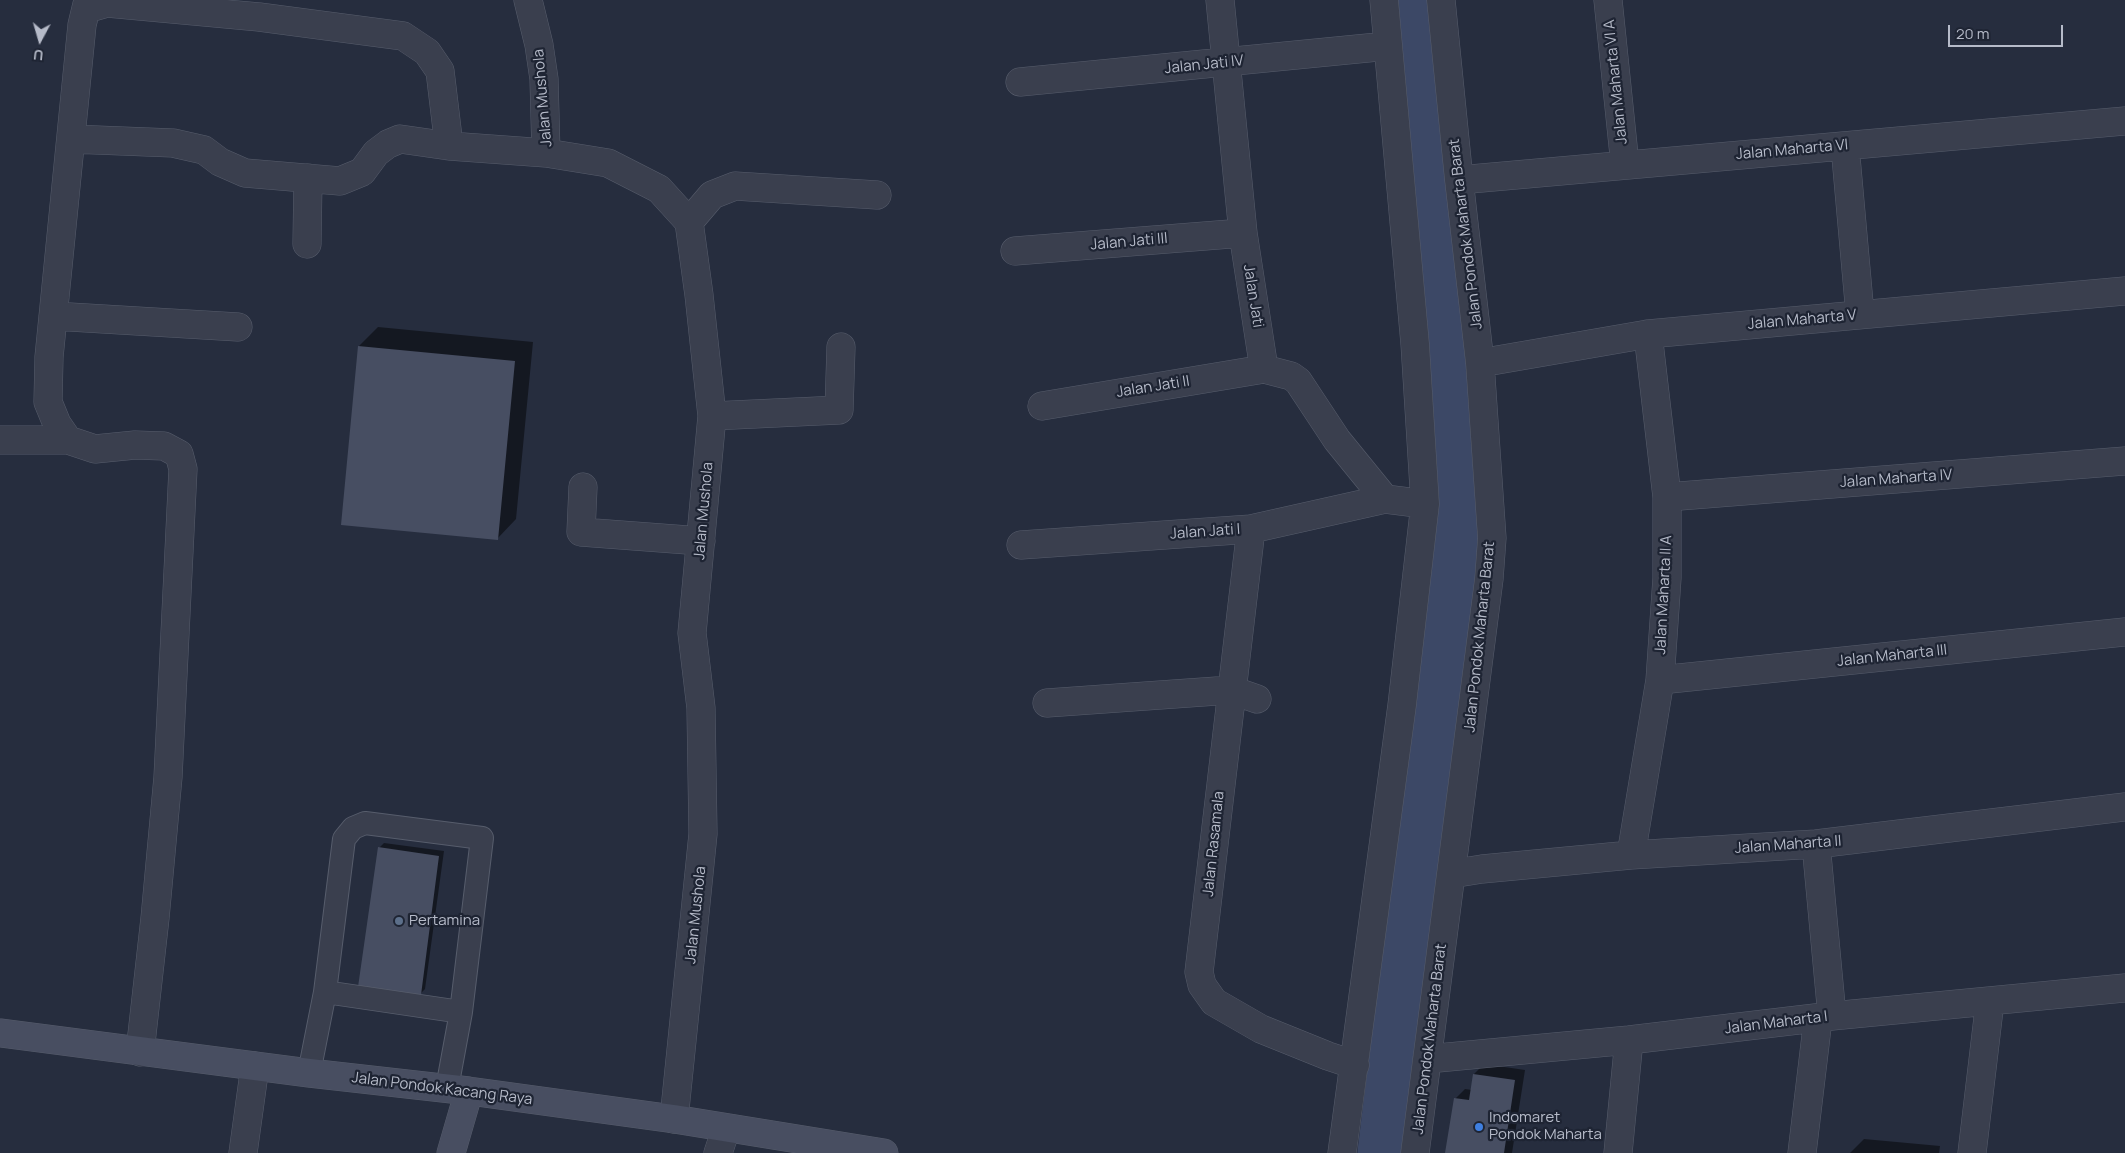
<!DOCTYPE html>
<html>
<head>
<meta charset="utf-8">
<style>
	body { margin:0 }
	#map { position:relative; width:2125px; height:1153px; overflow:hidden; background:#262d3e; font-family:Manrope,sans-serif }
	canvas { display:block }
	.north { position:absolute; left:15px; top:15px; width:50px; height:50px; -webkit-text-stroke:4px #1e2433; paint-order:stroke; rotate:186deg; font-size:14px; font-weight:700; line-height:20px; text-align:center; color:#b6bbc9 }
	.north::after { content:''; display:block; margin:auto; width:18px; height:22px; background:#b6bbc9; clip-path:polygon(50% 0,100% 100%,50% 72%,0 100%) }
	.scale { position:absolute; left:1948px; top:25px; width:115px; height:22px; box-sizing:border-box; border:2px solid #b6bbc9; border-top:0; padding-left:6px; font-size:15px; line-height:18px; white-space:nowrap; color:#b6bbc9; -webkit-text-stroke:4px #1e2433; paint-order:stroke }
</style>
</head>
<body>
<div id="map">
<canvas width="2125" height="1153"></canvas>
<div class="north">U</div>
<div class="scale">20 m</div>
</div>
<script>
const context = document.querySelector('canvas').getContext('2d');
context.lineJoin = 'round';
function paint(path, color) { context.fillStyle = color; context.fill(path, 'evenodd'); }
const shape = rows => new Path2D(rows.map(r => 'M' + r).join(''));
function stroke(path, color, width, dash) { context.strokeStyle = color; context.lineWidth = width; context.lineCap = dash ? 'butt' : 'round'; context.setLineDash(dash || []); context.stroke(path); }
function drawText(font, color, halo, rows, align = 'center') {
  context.font = font + ' Manrope,sans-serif'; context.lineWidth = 4.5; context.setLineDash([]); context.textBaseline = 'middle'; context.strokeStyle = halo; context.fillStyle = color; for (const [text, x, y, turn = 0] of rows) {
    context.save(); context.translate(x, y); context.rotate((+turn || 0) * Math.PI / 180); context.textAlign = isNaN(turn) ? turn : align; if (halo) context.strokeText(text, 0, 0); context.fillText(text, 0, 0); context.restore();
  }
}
paint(shape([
	[378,327,533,342,516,519,497,539,359,346],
	[384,843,444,851,425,989,420,994,379,848],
	[1484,1064,1525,1070,1512,1153,1447,1153,1455,1099,1465,1089,1472,1090,1474,1074],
	[1864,1139,1940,1146,1939,1153,1850,1153]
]), '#0007');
stroke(shape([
	[1392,1153,1448,695,1466,519,1417,0]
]), '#3c4866', 69);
paint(shape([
	[358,346,515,361,498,540,341,525],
	[378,847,439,856,421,995,358,987],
	[1473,1074,1515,1080,1504,1153,1445,1153,1454,1098,1469,1100]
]), '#474e62');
const lane = shape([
	[309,1073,325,992,344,839,353,828,365,823,482,838,461,1012,325,992],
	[447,1088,461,1012]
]);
const street = shape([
	[528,0,539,45,544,79,546,153,608,163,659,189,689,222,699,295,712,416,692,633,701,708,703,834,674,1119],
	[1220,0,1243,233,1264,369],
	[1608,0,1625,165],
	[86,9,107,3,259,17,403,36,427,52,440,71,449,146],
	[1020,82,1388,46],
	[71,139,173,143,204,150,220,162,245,173,340,181,362,172,376,153,388,144,400,139,449,146,546,153],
	[1845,146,1860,314],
	[1459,180,2125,121],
	[689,222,712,195,735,186,877,195],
	[307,244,308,178],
	[1015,251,1243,233],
	[53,316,238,327],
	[1480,363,1648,334,2125,291],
	[1042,406,1264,369,1291,376,1298,381,1337,440,1385,499,1425,504],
	[712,416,839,410,841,347],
	[0,440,68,440,95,449,135,445,164,446,179,454,183,469,168,777,155,918,140,1052],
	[68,440,57,424,48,402,49,357,82,25,88,0],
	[583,487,581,532,701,541],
	[1667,497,2125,461],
	[1251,529,1199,972,1202,985,1214,1002,1261,1029,1328,1056,1355,1065],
	[1021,545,1251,529,1385,499],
	[1660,680,2125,632],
	[1047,703,1231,690,1257,699],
	[1816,844,1832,1016],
	[1631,855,1660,680,1667,578,1667,497,1648,334],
	[1451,874,1482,869,1631,855,1816,844,2125,807],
	[1427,1059,1629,1040,1832,1016,2125,988],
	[243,1153,255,1066],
	[718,1153,726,1129],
	[1342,1153,1402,705,1425,504,1415,344,1384,0],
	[1415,1153,1489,579,1492,538,1480,363,1459,180,1441,0],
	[1618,1153,1629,1040],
	[1802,1153,1818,1019],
	[1972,1153,1990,1001]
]);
const secondary = shape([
	[0,1033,309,1073,469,1091,674,1119,884,1153],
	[451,1153,469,1091]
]);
stroke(lane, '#575d6c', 24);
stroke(street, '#575d6c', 29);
stroke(secondary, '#575d6c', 29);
stroke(lane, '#3a3f4e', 22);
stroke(street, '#3a3f4e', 28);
stroke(secondary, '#484e61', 28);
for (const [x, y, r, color] of [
	[399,921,5,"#5c6f8a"],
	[1479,1127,5,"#3f7fe0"]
]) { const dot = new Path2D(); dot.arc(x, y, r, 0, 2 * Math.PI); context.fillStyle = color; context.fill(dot); stroke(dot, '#1e2433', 2); }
drawText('15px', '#b6bbc9', '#1e2433', [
	["Jalan Jati IV",1204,65,-6],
	["Jalan Maharta VI A",1616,82,-96],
	["Jalan Mushola",543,98,-95],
	["Jalan Maharta VI",1792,150,-5],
	["Jalan Pondok Maharta Barat",1466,234,-97],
	["Jalan Jati III",1129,242,-5],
	["Jalan Jati",1253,296,81],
	["Jalan Maharta V",1802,320,-5],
	["Jalan Jati II",1153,387,-9],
	["Jalan Maharta IV",1896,479,-4],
	["Jalan Mushola",704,511,-85],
	["Jalan Jati I",1205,532,-4],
	["Jalan Maharta II A",1664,595,-87],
	["Jalan Pondok Maharta Barat",1480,637,-84],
	["Jalan Maharta III",1892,656,-6],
	["Jalan Rasamala",1214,844,-84],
	["Jalan Maharta II",1788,845,-4],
	["Jalan Mushola",696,915,-84],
	["Jalan Maharta I",1776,1023,-7],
	["Jalan Pondok Maharta Barat",1430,1039,-83],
	["Jalan Pondok Kacang Raya",442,1089,7]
]);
drawText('15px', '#b6bbc9', '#1e2433', [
	["Pertamina",409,921],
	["Indomaret",1489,1118],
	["Pondok Maharta",1489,1135]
], 'left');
</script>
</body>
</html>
